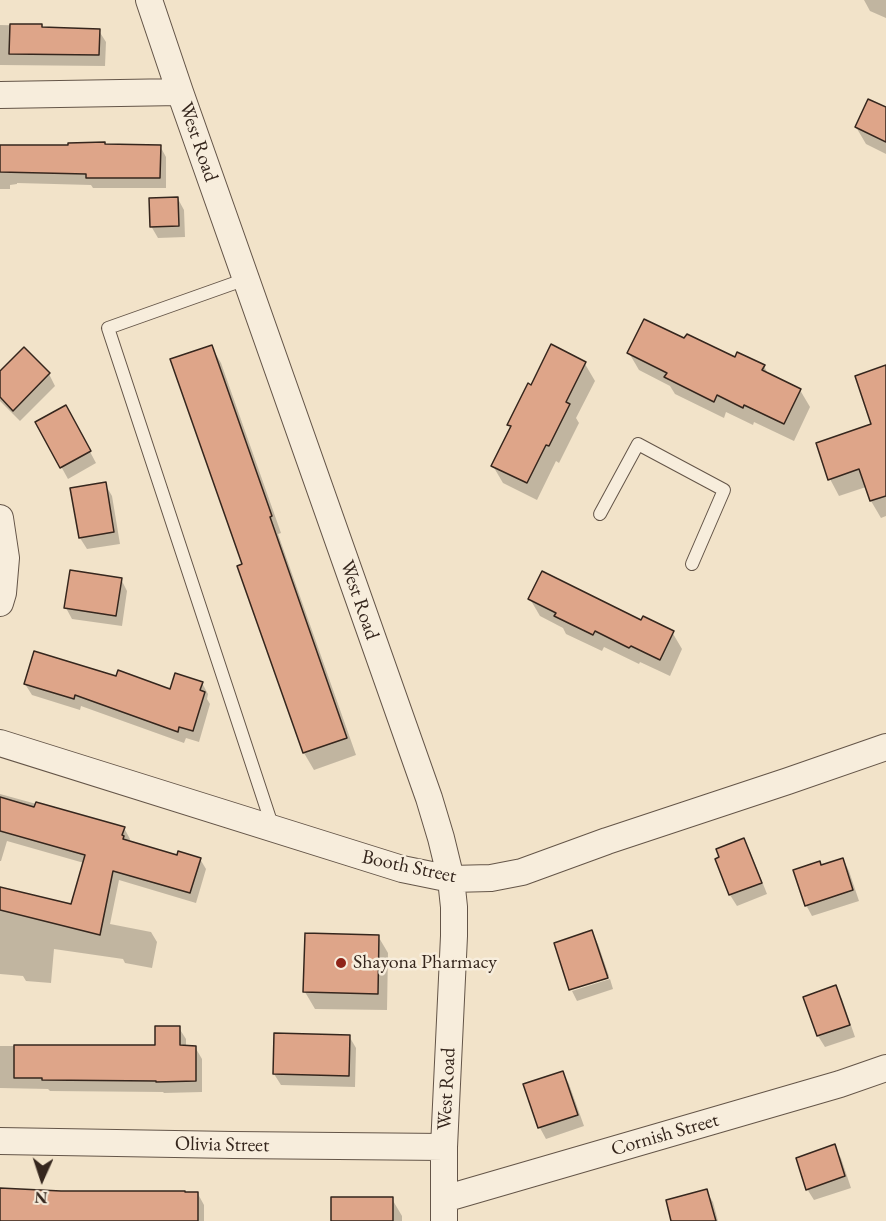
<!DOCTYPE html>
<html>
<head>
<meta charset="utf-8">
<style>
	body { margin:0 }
	#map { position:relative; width:886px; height:1221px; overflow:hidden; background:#f2e3c9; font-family:"EB Garamond",serif }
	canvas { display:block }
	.north { position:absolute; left:12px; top:1149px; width:60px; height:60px; -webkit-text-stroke:4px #f7eddc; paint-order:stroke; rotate:183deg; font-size:16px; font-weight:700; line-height:24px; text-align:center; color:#35261d }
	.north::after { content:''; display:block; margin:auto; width:21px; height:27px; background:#35261d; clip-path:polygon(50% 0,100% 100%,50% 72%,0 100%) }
</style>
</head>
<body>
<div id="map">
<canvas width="886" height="1221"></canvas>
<div class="north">N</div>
</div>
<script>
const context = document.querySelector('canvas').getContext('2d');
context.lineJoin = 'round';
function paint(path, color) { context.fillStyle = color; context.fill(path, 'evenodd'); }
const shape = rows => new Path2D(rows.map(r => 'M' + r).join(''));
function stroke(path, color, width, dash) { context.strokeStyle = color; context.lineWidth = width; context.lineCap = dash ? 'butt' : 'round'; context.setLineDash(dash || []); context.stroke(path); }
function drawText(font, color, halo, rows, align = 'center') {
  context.font = font + ' "EB Garamond",serif'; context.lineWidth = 5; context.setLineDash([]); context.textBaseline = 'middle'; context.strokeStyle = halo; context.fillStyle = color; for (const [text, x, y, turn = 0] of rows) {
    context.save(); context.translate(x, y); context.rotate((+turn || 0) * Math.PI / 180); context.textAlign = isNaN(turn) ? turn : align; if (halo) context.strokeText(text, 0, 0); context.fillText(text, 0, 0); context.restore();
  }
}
paint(shape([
	[864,0,886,0,886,18,870,11],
	[0,25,41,26,43,28,99,31,106,42,105,66,0,65],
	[886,109,886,154,866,144,856,127],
	[105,145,160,146,166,157,166,188,93,188,91,185,17,183,17,184,10,185,10,189,0,189,0,147],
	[178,199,184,210,185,237,158,238,151,226],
	[685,340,736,359,764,366,768,374,800,390,810,407,794,441,754,422,753,425,726,412,724,418,675,394,670,386,639,370,629,353],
	[211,346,221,363,281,533,278,534,356,755,314,770,304,753,239,567,244,565],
	[552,346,585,364,595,381,576,418,579,423,559,463,556,461,537,500,503,483,493,466,511,429,509,425,531,387],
	[24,349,49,374,55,386,20,421,0,401,0,373],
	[66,407,96,463,68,479,37,423],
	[886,421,886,516,881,518,871,501,866,487,839,496,830,479],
	[105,484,112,496,120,544,87,549,80,538],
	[121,579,127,591,122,626,72,619,66,608],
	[530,599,642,622,672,632,682,649,670,676,640,662,639,664,604,647,602,651,566,634,563,628,540,616],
	[202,683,208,694,207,699,210,704,199,742,186,738,184,743,81,706,80,710,32,695,25,684,171,691],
	[0,794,124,828,130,839,129,843,178,857,200,859,206,869,196,903,119,880,110,924,151,932,157,942,152,968,125,963,123,959,54,949,51,983,26,981,23,976,0,974,0,901,72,906,84,863,7,841,1,861,0,861],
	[744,840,750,851,767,894,737,906,730,895,717,860],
	[843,859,849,871,859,901,812,916,806,905,821,867],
	[592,932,598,944,609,976,571,988,571,990,556,944],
	[378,936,388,953,387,1010,315,1009,305,992],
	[610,979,613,989,577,1001,572,991],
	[835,987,842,999,855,1037,825,1047,818,1036,805,998],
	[179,1028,186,1039,186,1047,195,1047,202,1059,202,1092,164,1093,163,1092,50,1091,48,1089,0,1088,0,1046,156,1046],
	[349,1036,356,1048,355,1087,281,1085,274,1074],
	[563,1073,569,1084,584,1126,546,1139,540,1128,525,1085],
	[834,1146,841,1158,851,1188,814,1200,807,1189],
	[0,1188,60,1192,198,1194,204,1205,204,1221,0,1221],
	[706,1191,713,1202,718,1221,673,1221],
	[392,1199,402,1216,402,1221,332,1221]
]), '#0003');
const building = shape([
	[10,24,42,24,42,27,100,29,99,55,9,54,10,24],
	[868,99,886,107,886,142,855,127,868,99],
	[105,142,105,144,161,145,160,178,86,178,86,174,0,172,0,145,68,145,68,143,105,142],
	[178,197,179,226,150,227,149,198,178,197],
	[644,319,684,338,687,334,735,357,737,352,765,365,762,370,801,389,784,424,744,405,743,408,717,395,714,402,664,377,667,373,627,353,644,319],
	[551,344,586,362,566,402,570,404,549,446,546,445,527,483,491,466,511,426,507,425,528,383,531,385,551,344],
	[212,345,272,516,270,517,347,738,303,753,237,566,242,564,170,359,212,345],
	[24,347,50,373,13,411,0,397,0,371,24,347],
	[886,365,886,496,870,501,859,469,828,480,816,443,871,424,855,376,886,365],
	[66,405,91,451,60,468,35,422,66,405],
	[106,482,114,532,79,538,70,488,106,482],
	[70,570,122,578,116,616,64,608,70,570],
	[542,571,641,620,643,616,674,631,660,660,631,646,629,648,595,631,593,635,554,616,556,613,528,599,542,571],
	[34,651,116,676,118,670,170,689,175,673,203,682,200,690,205,692,193,731,179,727,178,732,75,695,74,699,24,684,34,651],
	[0,797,34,807,36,802,125,827,122,835,124,836,123,839,177,855,178,851,201,858,190,893,113,871,100,935,0,910,0,887,71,904,85,855,0,831,0,797],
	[744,838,762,883,729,895,715,859,719,857,716,849,744,838],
	[843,858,853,890,805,906,793,870,820,861,821,865,843,858],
	[592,930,608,978,569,990,554,943,592,930],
	[305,933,379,935,378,994,303,992,305,933],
	[836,985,850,1025,817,1036,803,997,836,985],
	[155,1026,180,1026,180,1045,196,1046,196,1081,156,1082,156,1081,42,1080,42,1078,14,1078,14,1045,155,1045,155,1026],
	[274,1033,350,1035,349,1076,273,1074,274,1033],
	[563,1071,578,1115,538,1128,523,1084,563,1071],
	[835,1144,845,1176,806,1190,796,1158,835,1144],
	[0,1188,61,1191,185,1191,185,1192,198,1192,198,1221,0,1221,0,1188],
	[707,1189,716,1221,671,1221,666,1200,707,1189],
	[331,1197,393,1197,393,1221,331,1221,331,1197]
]);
paint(building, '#dea589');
stroke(building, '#35261d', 1.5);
const lane = shape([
	[246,279,108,328,273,828],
	[600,514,638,444,724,490,692,564]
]);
const street = shape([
	[149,0,180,92,429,798,441,838,451,879,454,907,454,936,444,1147,444,1221],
	[0,95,180,92],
	[0,518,6,558,3,593,0,603],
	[0,743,402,869,451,879,491,878,522,872,607,841,788,781,886,747],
	[0,1141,233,1145,444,1147],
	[444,1199,840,1084,886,1068]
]);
stroke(lane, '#645548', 14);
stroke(street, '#645548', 28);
stroke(lane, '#f7eddc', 12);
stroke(street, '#f7eddc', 26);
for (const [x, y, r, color] of [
	[341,963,6,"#8f2418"]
]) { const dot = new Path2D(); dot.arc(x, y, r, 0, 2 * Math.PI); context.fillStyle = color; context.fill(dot); stroke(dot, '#f7eddc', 2); }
drawText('20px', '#35261d', '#f7eddc', [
	["West Road",198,142,71],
	["West Road",359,600,71],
	["Booth Street",409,867,12],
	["West Road",447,1089,-87],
	["Cornish Street",665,1135,-16],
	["Olivia Street",222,1145,1]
]);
drawText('20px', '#35261d', '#f7eddc', [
	["Shayona Pharmacy",353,963]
], 'left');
</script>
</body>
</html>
